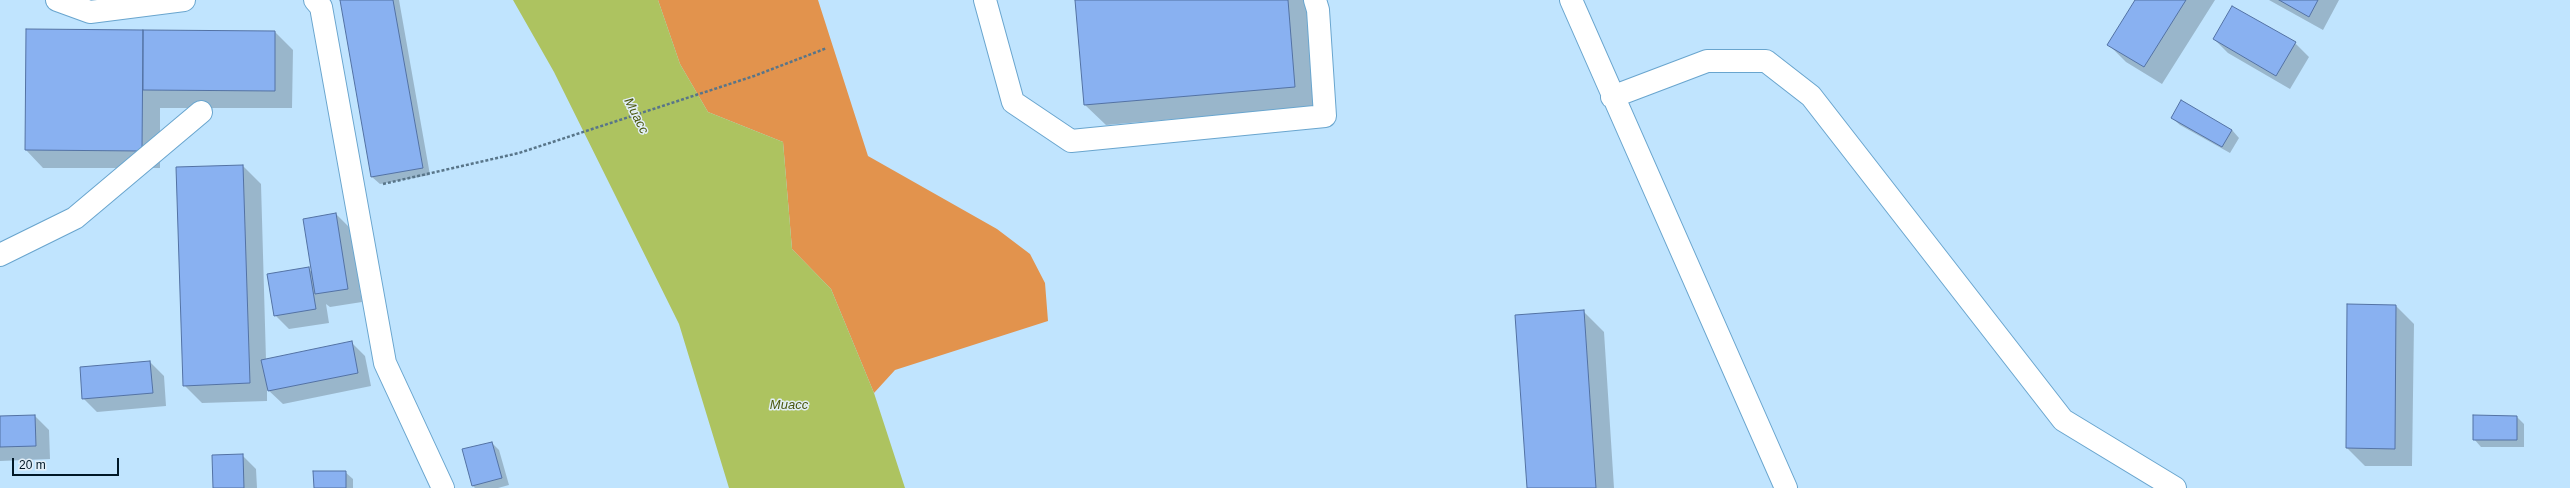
<!DOCTYPE html>
<html>
<head>
<meta charset="utf-8">
<style>
	body { margin:0 }
	#map { position:relative; width:2570px; height:488px; overflow:hidden; background:#c0e4fe; font-family:Helvetica,sans-serif }
	canvas { display:block }
	.scale { position:absolute; left:12px; top:458px; width:107px; height:18px; box-sizing:border-box; border:2px solid #011827; border-top:0; padding-left:5px; font-size:12px; line-height:14px; white-space:nowrap; color:#011827; -webkit-text-stroke:3px #e2eef7; paint-order:stroke }
</style>
</head>
<body>
<div id="map">
<canvas width="2570" height="488"></canvas>
<div class="scale">20 m</div>
</div>
<script>
const context = document.querySelector('canvas').getContext('2d');
context.lineJoin = 'round';
function paint(path, color) { context.fillStyle = color; context.fill(path, 'evenodd'); }
const shape = rows => new Path2D(rows.map(r => 'M' + r).join(''));
function stroke(path, color, width, dash) { context.strokeStyle = color; context.lineWidth = width; context.lineCap = dash ? 'butt' : 'round'; context.setLineDash(dash || []); context.stroke(path); }
function drawText(font, color, halo, rows, align = 'center') {
  context.font = font + ' Helvetica,sans-serif'; context.lineWidth = 3; context.setLineDash([]); context.textBaseline = 'middle'; context.strokeStyle = halo; context.fillStyle = color; for (const [text, x, y, turn = 0] of rows) {
    context.save(); context.translate(x, y); context.rotate((+turn || 0) * Math.PI / 180); context.textAlign = isNaN(turn) ? turn : align; if (halo) context.strokeText(text, 0, 0); context.fillText(text, 0, 0); context.restore();
  }
}
paint(shape([
	[658,0,818,0,868,156,997,229,1030,254,1045,283,1048,321,895,370,874,393,831,289,792,249,783,142,708,112,680,64]
]), '#e2934d');
paint(shape([
	[513,0,658,0,680,64,708,112,783,142,792,249,831,289,874,393,905,488,729,488,679,324,554,72]
]), '#adc360');
paint(shape([
	[341,0,399,0,430,175,380,184,372,177],
	[1076,0,1306,0,1315,107,1106,125,1085,105],
	[2136,0,2215,0,2162,84,2126,62,2108,44],
	[2269,0,2339,0,2323,30],
	[27,30,275,32,293,50,292,108,160,108,160,168,43,168,26,150],
	[2214,39,2295,43,2309,57,2290,89,2228,53],
	[2172,118,2232,130,2239,138,2230,153,2180,125],
	[243,166,261,184,266,360,351,342,365,356,371,386,283,404,267,389,267,401,202,403,184,385],
	[336,214,350,228,362,302,330,307,326,304,329,323,289,329,275,315,309,269,312,272],
	[2348,305,2396,306,2414,324,2412,466,2365,466,2347,448],
	[1583,311,1604,332,1614,488,1528,488],
	[150,362,164,376,166,406,97,412,83,398],
	[35,416,49,430,50,459,0,461,0,417],
	[2474,416,2517,417,2524,424,2524,447,2481,447,2474,439],
	[492,443,499,450,509,485,498,488,475,488,473,486],
	[242,455,256,469,257,488,214,488],
	[345,472,353,479,353,488,315,488]
]), '#0003');
const building = shape([
	[340,0,393,0,423,168,371,177,340,0],
	[1075,0,1288,0,1295,87,1084,105,1075,0],
	[2135,0,2186,0,2144,67,2107,45,2135,0],
	[2279,0,2318,0,2309,17,2279,0],
	[2232,6,2296,42,2276,76,2213,39,2232,6],
	[26,29,143,30,142,151,25,150,26,29],
	[143,30,275,31,275,91,143,90,143,30],
	[2181,100,2232,130,2222,147,2171,118,2181,100],
	[243,165,250,383,183,386,176,167,243,165],
	[336,213,348,289,315,294,303,219,336,213],
	[309,267,316,309,274,316,267,274,309,267],
	[2347,304,2396,305,2395,449,2346,448,2347,304],
	[1584,310,1596,488,1527,488,1515,315,1584,310],
	[352,341,358,373,268,391,261,360,352,341],
	[150,361,153,393,82,399,80,367,150,361],
	[35,415,36,446,0,447,0,416,35,415],
	[2473,415,2517,416,2517,440,2473,440,2473,415],
	[492,442,502,478,472,486,462,449,492,442],
	[243,454,244,488,213,488,212,455,243,454],
	[313,471,346,471,346,488,314,488,313,471]
]);
paint(building, '#89b1f1');
stroke(building, '#5372a4', 1);
const minor = shape([
	[57,0,90,12,184,0],
	[315,0,321,7,385,363,443,488],
	[985,0,1013,102,1071,141,1325,116,1318,10,1315,0],
	[1571,0,1786,488],
	[1612,97,1707,61,1766,61,1811,96,2063,420,2175,488],
	[0,255,75,218,201,112]
]);
stroke(minor, '#69a5ce', 24);
stroke(shape([
	[383,184,519,153,754,76,827,48]
]), '#587589', 2.5, [3, 2]);
stroke(minor, '#fff', 22);
drawText('italic 13px', '#4b580f', '#e2eef7', [
	["Миасс",636,116,63],
	["Миасс",789,405]
]);
</script>
</body>
</html>
